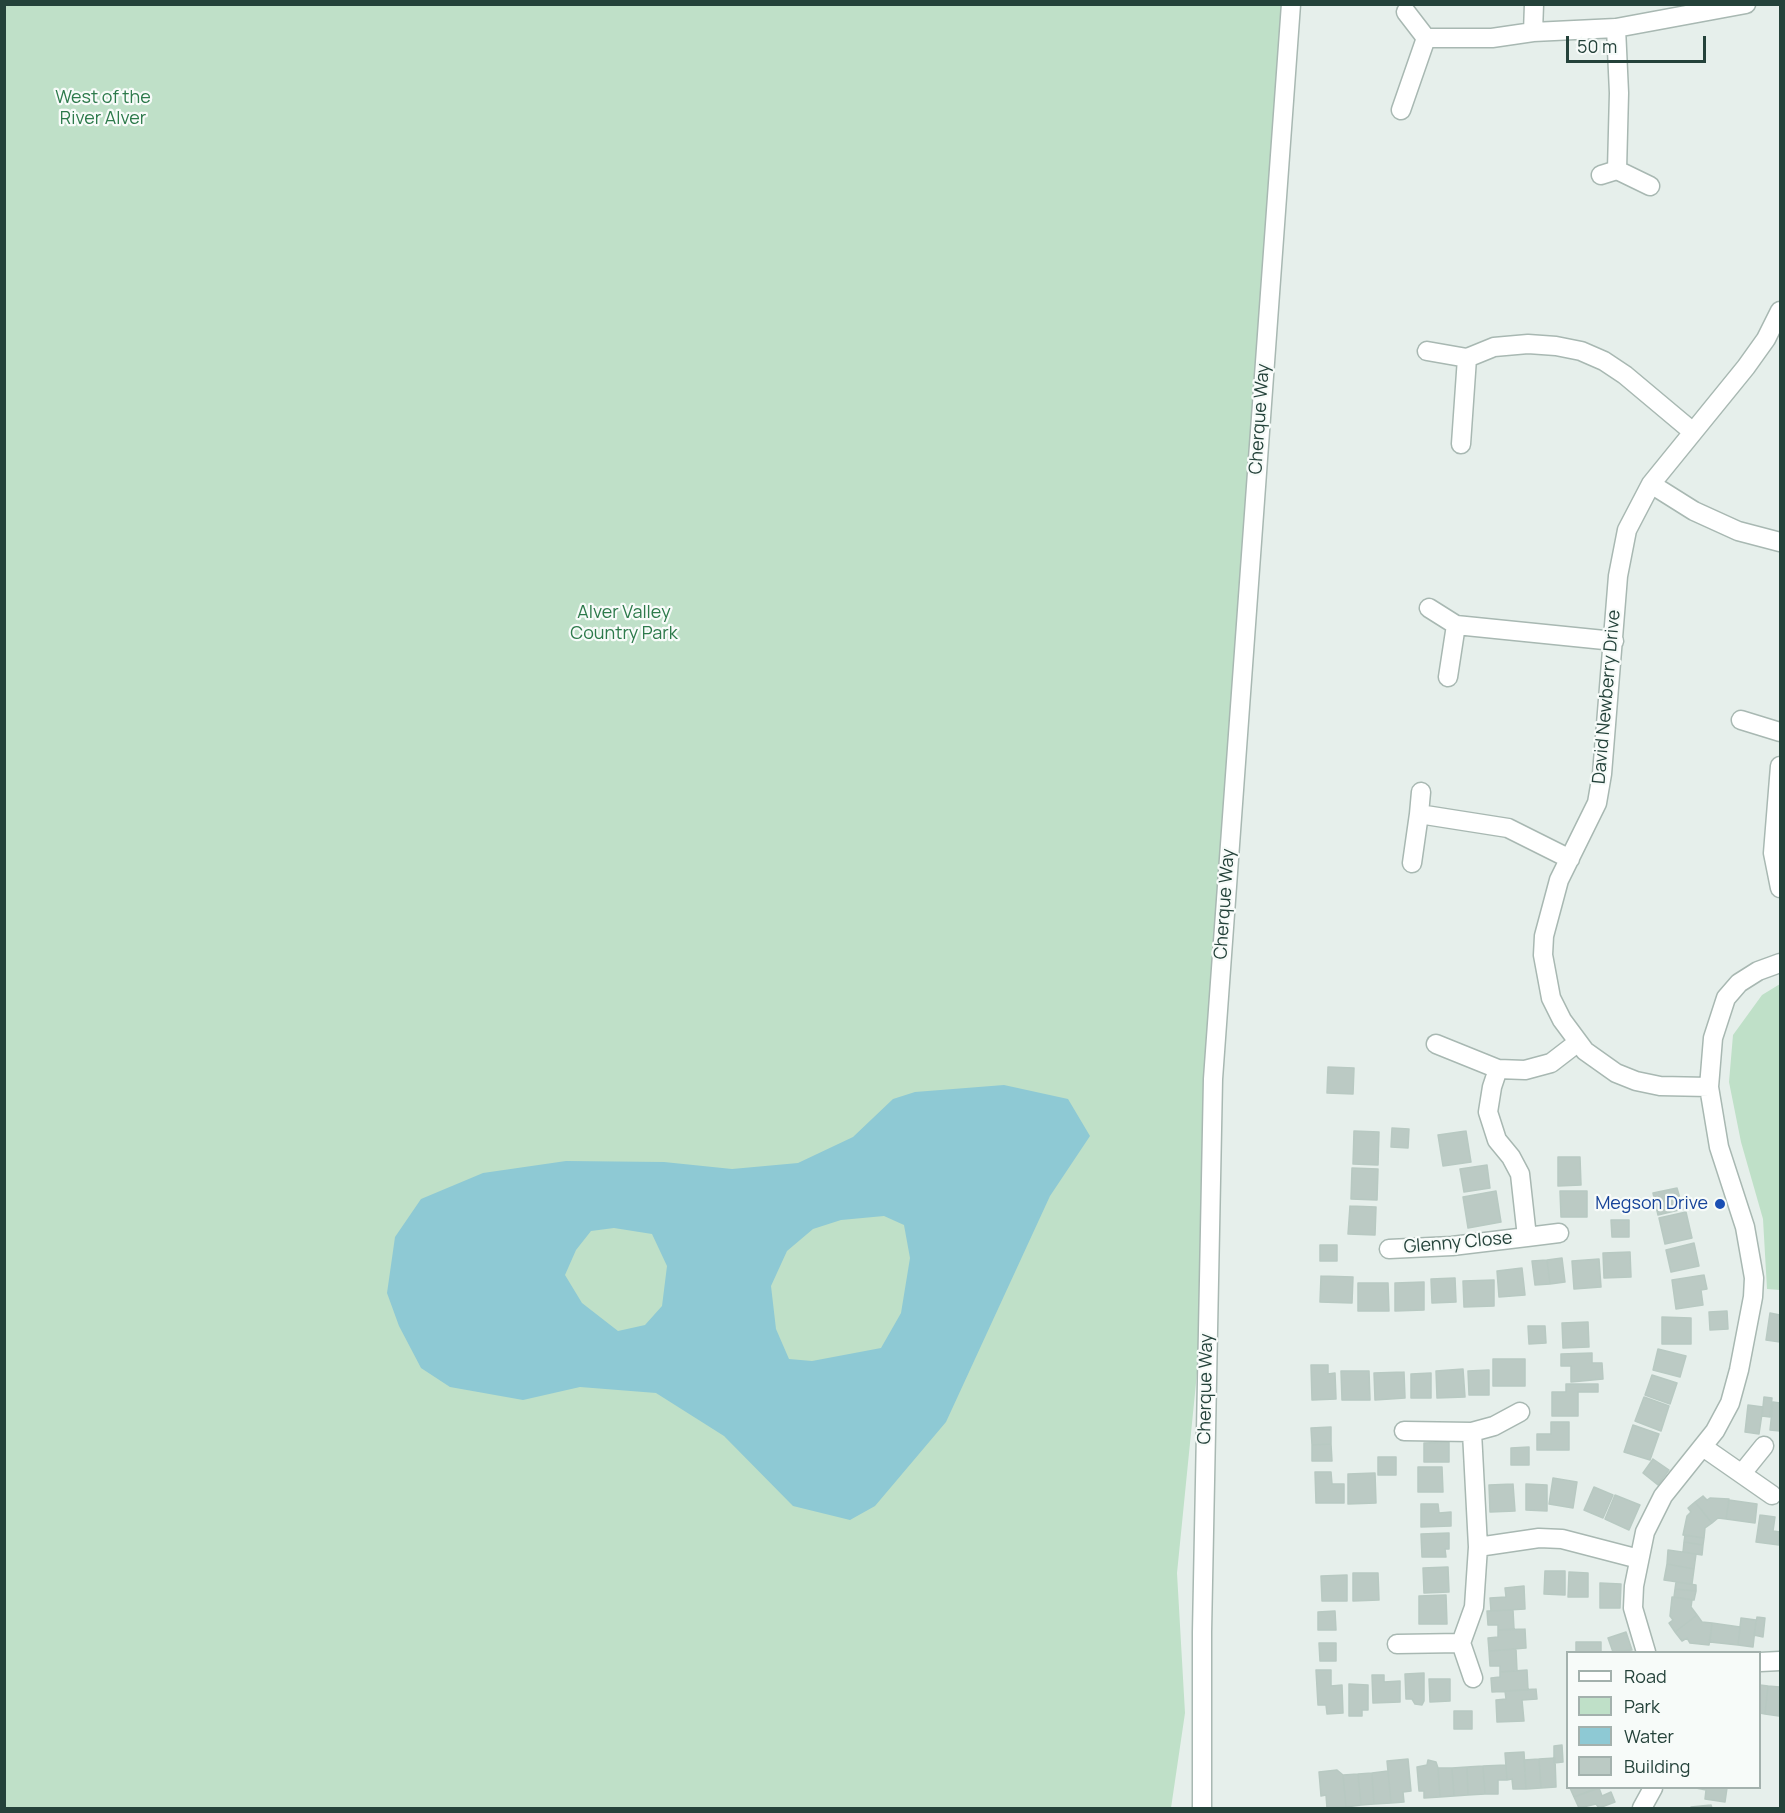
<!DOCTYPE html>
<html>
<head>
<meta charset="utf-8">
<style>
	body { margin:0 }
	#map { position:relative; width:1785px; height:1813px; overflow:hidden; background:#e6efeb; font-family:Manrope,sans-serif }
	canvas { display:block }
	.frame { position:absolute; inset:0; border:6px solid #24423a; pointer-events:none }
	.legend { position:absolute; left:1566px; top:1651px; width:195px; height:138px; box-sizing:border-box; background:#f7fbf9; border:2px solid #a3b1ad; margin:0; padding:8px 10px; list-style:none; font-size:18px; color:#24423a }
	.legend li { display:flex; align-items:center; gap:12px; height:30px }
	.legend b { width:30px; border:2px solid #a3b1ad }
	.scale { position:absolute; left:1566px; top:36px; width:140px; height:27px; box-sizing:border-box; border:3px solid #24423a; border-top:0; padding-left:8px; font-size:18px; line-height:21px; white-space:nowrap; color:#24423a; -webkit-text-stroke:4px #f7fbf9; paint-order:stroke }
</style>
</head>
<body>
<div id="map">
<canvas width="1785" height="1813"></canvas>
<div class="frame"></div>
<ul class="legend">
<li><b style="height:8px;background:#fff"></b>Road</li>
<li><b style="height:16px;background:#bfe0c8"></b>Park</li>
<li><b style="height:16px;background:#8ec9d4"></b>Water</li>
<li><b style="height:16px;background:#bbcac4"></b>Building</li>
</ul>
<div class="scale">50 m</div>
</div>
<script>
const context = document.querySelector('canvas').getContext('2d');
context.lineJoin = 'round';
function paint(path, color) { context.fillStyle = color; context.fill(path, 'evenodd'); }
const shape = rows => new Path2D(rows.map(r => 'M' + r).join(''));
function stroke(path, color, width, dash) { context.strokeStyle = color; context.lineWidth = width; context.lineCap = dash ? 'butt' : 'round'; context.setLineDash(dash || []); context.stroke(path); }
function drawText(font, color, halo, rows, align = 'center') {
  context.font = font + ' Manrope,sans-serif'; context.lineWidth = 4.5; context.setLineDash([]); context.textBaseline = 'middle'; context.strokeStyle = halo; context.fillStyle = color; for (const [text, x, y, turn = 0] of rows) {
    context.save(); context.translate(x, y); context.rotate((+turn || 0) * Math.PI / 180); context.textAlign = isNaN(turn) ? turn : align; if (halo) context.strokeText(text, 0, 0); context.fillText(text, 0, 0); context.restore();
  }
}
paint(shape([
	[4,5,1291,5,1208,1263,1177,1573,1185,1713,1171,1808,5,1808],
	[1780,984,1780,1290,1767,1289,1763,1219,1741,1142,1729,1082,1733,1035,1762,995]
]), '#bfe0c8');
paint(shape([
	[1004,1085,1068,1099,1090,1136,1050,1196,946,1422,875,1506,850,1520,793,1506,724,1436,656,1393,580,1387,523,1400,450,1387,421,1368,399,1326,387,1293,395,1237,421,1199,483,1173,566,1161,664,1162,732,1169,798,1163,853,1137,893,1099,915,1092],
	[884,1216,904,1225,910,1258,901,1313,881,1348,812,1361,789,1359,776,1329,771,1286,787,1251,813,1229,841,1220],
	[614,1228,652,1234,667,1266,662,1306,645,1325,618,1331,582,1303,565,1275,576,1250,591,1231]
]), '#8ec9d4');
const building = shape([
	[1328,1067,1354,1068,1353,1094,1327,1093,1328,1067],
	[1392,1128,1409,1129,1408,1148,1391,1147,1392,1128],
	[1354,1131,1379,1132,1378,1165,1353,1164,1354,1131],
	[1466,1131,1471,1162,1443,1166,1438,1135,1466,1131],
	[1558,1157,1580,1157,1581,1185,1558,1186,1558,1157],
	[1487,1165,1490,1188,1464,1192,1460,1169,1487,1165],
	[1352,1168,1378,1169,1377,1200,1351,1199,1352,1168],
	[1677,1188,1683,1209,1658,1215,1653,1193,1677,1188],
	[1496,1191,1501,1222,1468,1228,1463,1197,1496,1191],
	[1560,1191,1587,1191,1587,1217,1561,1217,1560,1191],
	[1350,1206,1376,1207,1375,1235,1348,1234,1350,1206],
	[1686,1212,1692,1238,1665,1244,1659,1218,1686,1212],
	[1611,1220,1629,1220,1629,1237,1612,1237,1611,1220],
	[1694,1243,1699,1266,1671,1272,1666,1250,1694,1243],
	[1320,1245,1337,1245,1337,1261,1320,1261,1320,1245],
	[1630,1252,1631,1277,1604,1278,1603,1253,1630,1252],
	[1562,1258,1565,1282,1550,1284,1547,1260,1562,1258],
	[1599,1259,1601,1287,1574,1289,1572,1261,1599,1259],
	[1547,1260,1550,1284,1535,1285,1532,1261,1547,1260],
	[1522,1268,1525,1295,1499,1297,1497,1271,1522,1268],
	[1704,1275,1707,1289,1701,1290,1703,1305,1676,1309,1672,1280,1704,1275],
	[1321,1276,1353,1277,1352,1303,1320,1302,1321,1276],
	[1455,1278,1456,1302,1432,1303,1431,1279,1455,1278],
	[1494,1280,1494,1306,1464,1307,1463,1281,1494,1280],
	[1424,1282,1424,1310,1395,1311,1395,1283,1424,1282],
	[1358,1283,1388,1283,1389,1311,1358,1311,1358,1283],
	[1727,1311,1728,1329,1710,1330,1709,1312,1727,1311],
	[1770,1313,1780,1315,1780,1342,1766,1340,1770,1313],
	[1662,1317,1691,1318,1691,1344,1662,1344,1662,1317],
	[1588,1322,1589,1347,1563,1348,1562,1323,1588,1322],
	[1528,1326,1545,1326,1546,1343,1529,1344,1528,1326],
	[1658,1349,1686,1356,1680,1377,1653,1370,1658,1349],
	[1592,1353,1592,1363,1602,1363,1603,1379,1571,1382,1571,1366,1561,1366,1561,1354,1592,1353],
	[1493,1359,1525,1359,1525,1386,1493,1386,1493,1359],
	[1311,1365,1328,1365,1328,1374,1335,1373,1336,1399,1312,1400,1311,1365],
	[1463,1369,1465,1397,1437,1398,1436,1371,1463,1369],
	[1489,1370,1489,1395,1469,1395,1468,1371,1489,1370],
	[1341,1371,1369,1371,1370,1400,1342,1400,1341,1371],
	[1404,1372,1405,1398,1375,1400,1374,1373,1404,1372],
	[1431,1373,1431,1398,1411,1398,1411,1374,1431,1373],
	[1652,1375,1677,1383,1670,1404,1645,1395,1652,1375],
	[1566,1384,1598,1384,1598,1392,1578,1392,1578,1416,1552,1416,1552,1392,1566,1392,1566,1384],
	[1644,1397,1669,1406,1661,1431,1635,1421,1644,1397],
	[1764,1397,1772,1398,1770,1417,1762,1416,1764,1397],
	[1773,1402,1780,1403,1780,1431,1770,1430,1773,1402],
	[1748,1405,1763,1407,1759,1434,1745,1432,1748,1405],
	[1551,1422,1569,1422,1569,1450,1537,1450,1537,1434,1551,1434,1551,1422],
	[1633,1425,1659,1434,1650,1460,1624,1452,1633,1425],
	[1331,1427,1331,1444,1312,1445,1311,1428,1331,1427],
	[1449,1442,1449,1462,1424,1462,1424,1443,1449,1442],
	[1331,1444,1332,1461,1312,1461,1312,1445,1331,1444],
	[1529,1447,1529,1465,1511,1465,1511,1448,1529,1447],
	[1378,1457,1396,1457,1396,1475,1378,1475,1378,1457],
	[1653,1459,1669,1470,1658,1485,1643,1473,1653,1459],
	[1418,1467,1442,1467,1443,1492,1418,1492,1418,1467],
	[1315,1472,1331,1472,1332,1484,1344,1484,1344,1503,1316,1503,1315,1472],
	[1375,1473,1376,1503,1348,1504,1348,1474,1375,1473],
	[1553,1478,1577,1482,1573,1508,1549,1504,1553,1478],
	[1513,1484,1515,1511,1490,1512,1489,1485,1513,1484],
	[1526,1484,1547,1485,1547,1511,1526,1510,1526,1484],
	[1594,1487,1613,1495,1603,1518,1584,1510,1594,1487],
	[1615,1495,1640,1505,1629,1530,1605,1519,1615,1495],
	[1703,1496,1707,1500,1710,1498,1729,1499,1726,1519,1718,1518,1712,1523,1695,1502,1703,1496],
	[1729,1500,1757,1504,1755,1523,1726,1519,1729,1500],
	[1695,1502,1712,1523,1705,1528,1704,1538,1683,1535,1687,1516,1691,1512,1688,1508,1695,1502],
	[1421,1504,1438,1504,1439,1513,1451,1512,1451,1526,1421,1527,1421,1504],
	[1760,1515,1775,1517,1773,1531,1780,1532,1779,1545,1756,1542,1760,1515],
	[1449,1533,1449,1549,1445,1549,1446,1557,1422,1557,1421,1534,1449,1533],
	[1685,1535,1704,1538,1703,1545,1684,1542,1685,1535],
	[1684,1542,1703,1545,1702,1555,1683,1552,1684,1542],
	[1668,1550,1696,1554,1694,1569,1667,1564,1668,1550],
	[1667,1564,1694,1569,1692,1584,1664,1580,1667,1564],
	[1448,1567,1449,1592,1424,1593,1423,1568,1448,1567],
	[1545,1571,1565,1571,1565,1595,1544,1594,1545,1571],
	[1569,1572,1588,1573,1588,1597,1568,1597,1569,1572],
	[1353,1573,1378,1573,1379,1600,1353,1601,1353,1573],
	[1347,1575,1347,1601,1322,1601,1321,1576,1347,1575],
	[1676,1582,1696,1585,1696,1591,1675,1589,1676,1582],
	[1600,1583,1621,1584,1620,1608,1600,1608,1600,1583],
	[1524,1586,1525,1609,1491,1611,1490,1598,1506,1597,1505,1588,1524,1586],
	[1675,1589,1696,1591,1694,1600,1674,1597,1675,1589],
	[1446,1595,1447,1624,1419,1624,1419,1596,1446,1595],
	[1672,1597,1692,1600,1691,1607,1697,1615,1675,1632,1669,1623,1673,1620,1670,1616,1672,1597],
	[1513,1610,1514,1629,1498,1630,1498,1625,1488,1625,1487,1611,1513,1610],
	[1335,1611,1336,1630,1318,1630,1318,1612,1335,1611],
	[1697,1615,1702,1622,1712,1623,1709,1645,1690,1643,1687,1638,1682,1641,1675,1632,1697,1615],
	[1757,1617,1765,1618,1763,1637,1754,1635,1757,1617],
	[1741,1618,1756,1620,1753,1647,1738,1645,1741,1618],
	[1712,1623,1740,1627,1738,1645,1710,1642,1712,1623],
	[1525,1629,1526,1648,1489,1651,1488,1638,1498,1637,1498,1630,1525,1629],
	[1626,1632,1632,1650,1613,1652,1608,1638,1626,1632],
	[1576,1642,1601,1642,1601,1652,1576,1652,1576,1642],
	[1319,1643,1336,1643,1336,1661,1320,1661,1319,1643],
	[1516,1649,1517,1671,1500,1672,1500,1666,1490,1666,1489,1651,1516,1649],
	[1316,1670,1331,1670,1331,1686,1342,1685,1343,1713,1327,1714,1326,1705,1318,1705,1316,1670],
	[1527,1670,1528,1690,1492,1692,1491,1678,1500,1677,1500,1672,1527,1670],
	[1424,1673,1424,1701,1422,1705,1415,1704,1412,1699,1406,1699,1405,1674,1424,1673],
	[1372,1675,1384,1675,1384,1682,1400,1681,1400,1702,1373,1703,1372,1675],
	[1429,1679,1450,1679,1450,1701,1430,1702,1429,1679],
	[1349,1684,1368,1685,1368,1710,1362,1710,1362,1716,1349,1716,1349,1684],
	[1760,1685,1768,1686,1765,1714,1760,1713,1760,1685],
	[1768,1686,1780,1687,1779,1716,1765,1714,1768,1686],
	[1536,1689,1537,1699,1522,1700,1524,1721,1497,1722,1496,1700,1506,1699,1505,1691,1536,1689],
	[1454,1711,1472,1711,1472,1729,1454,1729,1454,1711],
	[1562,1745,1563,1762,1554,1763,1554,1746,1562,1745],
	[1524,1752,1526,1789,1513,1789,1512,1779,1507,1780,1505,1753,1524,1752],
	[1555,1758,1556,1787,1541,1788,1539,1759,1555,1758],
	[1408,1759,1411,1791,1403,1792,1404,1802,1391,1803,1387,1761,1408,1759],
	[1539,1759,1541,1788,1526,1789,1524,1760,1539,1759],
	[1428,1760,1436,1762,1438,1768,1440,1797,1424,1798,1424,1791,1419,1791,1417,1767,1427,1765,1428,1760],
	[1506,1765,1507,1780,1498,1780,1498,1794,1485,1794,1483,1766,1506,1765],
	[1483,1766,1485,1794,1468,1795,1467,1767,1483,1766],
	[1467,1767,1468,1795,1454,1796,1452,1768,1467,1767],
	[1438,1768,1452,1768,1454,1796,1440,1797,1438,1768],
	[1337,1770,1343,1775,1346,1807,1327,1808,1326,1795,1321,1796,1319,1772,1337,1770],
	[1388,1771,1391,1803,1374,1804,1372,1773,1388,1771],
	[1372,1773,1374,1804,1361,1805,1358,1774,1372,1773],
	[1358,1774,1361,1805,1346,1807,1343,1775,1358,1774],
	[1570,1788,1597,1788,1574,1797,1570,1788],
	[1599,1788,1602,1796,1611,1792,1615,1802,1599,1808,1596,1804,1579,1808,1574,1797,1599,1788],
	[1696,1788,1727,1788,1725,1802,1705,1799,1706,1790,1696,1788],
	[1711,1805,1712,1808,1691,1808,1691,1807,1711,1805]
]);
paint(building, '#bbcac4');
stroke(building, '#b8c9c2', 1.5);
const minor = shape([
	[1406,12,1426,38],
	[1616,28,1619,93,1617,170],
	[1533,32,1534,4],
	[1401,110,1426,38,1492,38,1533,32,1616,28,1746,4],
	[1601,175,1617,170,1650,186],
	[1427,351,1467,358],
	[1461,444,1467,358,1494,347,1528,344,1556,346,1581,351,1604,361,1625,375,1693,432],
	[1651,484,1694,511,1738,531,1780,542],
	[1429,608,1456,625],
	[1448,677,1456,625,1614,641],
	[1741,720,1780,732],
	[1780,766,1773,853,1780,888],
	[1419,814,1421,792],
	[1412,863,1419,814,1508,828,1570,859],
	[1436,1044,1498,1069],
	[1709,1087,1660,1086,1636,1081,1616,1073,1585,1051,1562,1020,1551,998,1543,955,1544,936,1559,880,1597,803,1602,774,1618,576,1627,530,1651,484,1746,367,1766,339,1780,311],
	[1527,1237,1559,1233],
	[1389,1249,1452,1246,1527,1237,1520,1174,1511,1157,1497,1140,1488,1112,1492,1087,1498,1069,1525,1070,1551,1063,1577,1043],
	[1404,1431,1472,1432,1494,1426,1520,1412],
	[1472,1432,1478,1547,1474,1607,1461,1643,1473,1678],
	[1703,1447,1772,1495],
	[1743,1472,1764,1446],
	[1478,1547,1539,1538,1562,1539,1639,1559],
	[1397,1644,1461,1643],
	[1646,1652,1633,1608,1634,1586,1645,1532,1663,1496,1715,1431,1730,1403,1739,1370,1753,1297,1754,1278,1745,1227,1719,1147,1709,1087,1713,1038,1726,998,1739,983,1758,971,1780,963],
	[1760,1662,1780,1661],
	[1642,1808,1653,1788]
]);
const tertiary = shape([
	[1202,1808,1202,1632,1213,1079,1291,4]
]);
stroke(minor, '#a8b8b2', 21);
stroke(tertiary, '#a8b8b2', 21);
stroke(minor, '#fff', 18);
stroke(tertiary, '#fff', 18);
for (const [x, y, r, color] of [
	[1720,1204,6,"#1a4fb4"]
]) { const dot = new Path2D(); dot.arc(x, y, r, 0, 2 * Math.PI); context.fillStyle = color; context.fill(dot); stroke(dot, '#f7fbf9', 2); }
drawText('18px', '#2d7a4b', '#f7fbf9', [
	["West of the",103,98],
	["River Alver",103,119],
	["Alver Valley",624,613],
	["Country Park",624,634]
]);
drawText('18px', '#24423a', '#f7fbf9', [
	["Cherque Way",1260,419,-86],
	["David Newberry Drive",1607,697,-85],
	["Cherque Way",1225,904,-86],
	["Glenny Close",1458,1243,-5],
	["Cherque Way",1206,1389,-89]
]);
drawText('18px', '#164399', '#f7fbf9', [
	["Megson Drive",1708,1204]
], 'right');
</script>
</body>
</html>
